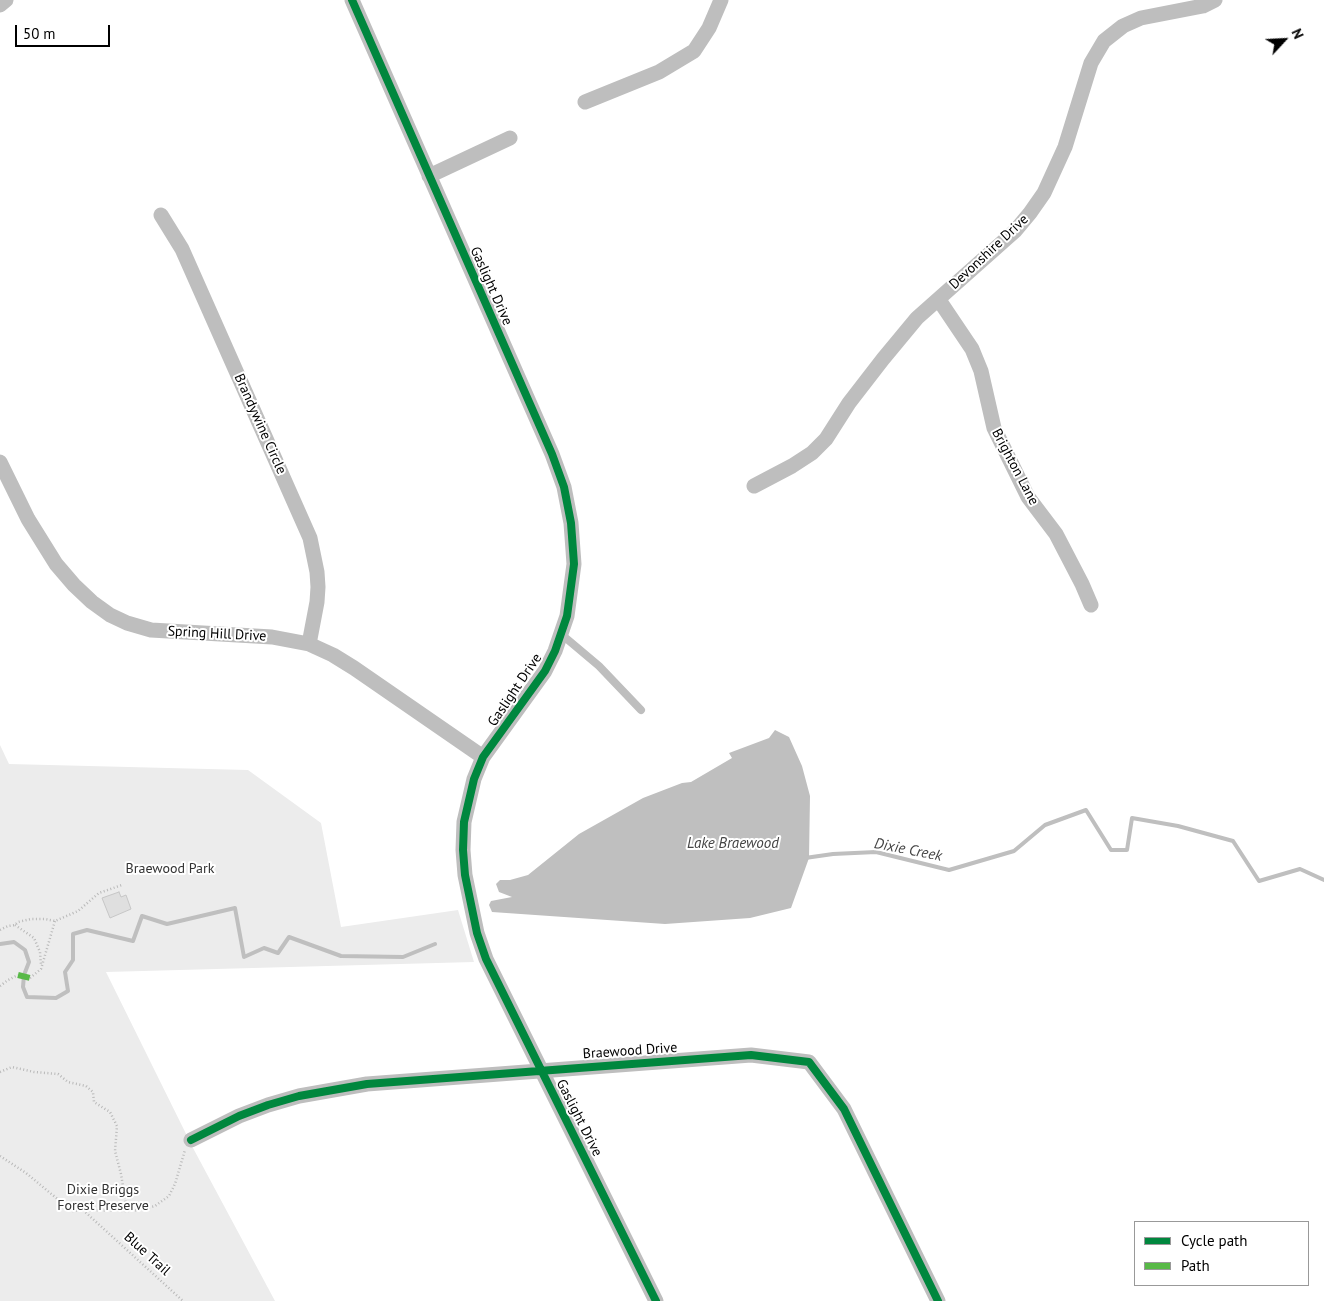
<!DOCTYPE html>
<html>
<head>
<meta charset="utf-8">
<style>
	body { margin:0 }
	#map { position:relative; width:1324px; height:1301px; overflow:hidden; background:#fff; font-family:"PT Sans",sans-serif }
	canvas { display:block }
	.legend { position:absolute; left:1134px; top:1221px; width:175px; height:65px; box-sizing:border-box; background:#fff; border:1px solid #999; margin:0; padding:6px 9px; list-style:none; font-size:15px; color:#000 }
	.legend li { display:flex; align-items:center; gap:10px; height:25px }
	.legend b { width:25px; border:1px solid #999 }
	.north { position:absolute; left:1259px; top:15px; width:50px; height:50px; -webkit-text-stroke:4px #fff; paint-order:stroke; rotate:65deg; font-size:14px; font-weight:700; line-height:20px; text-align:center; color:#000 }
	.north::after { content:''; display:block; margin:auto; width:18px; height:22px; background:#000; clip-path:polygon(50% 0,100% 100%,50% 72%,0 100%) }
	.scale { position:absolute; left:15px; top:25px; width:95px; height:22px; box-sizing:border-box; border:2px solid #000; border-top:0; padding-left:6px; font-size:15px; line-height:18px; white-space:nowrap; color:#000; -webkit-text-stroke:4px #fff; paint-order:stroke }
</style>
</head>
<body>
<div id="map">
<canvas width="1324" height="1301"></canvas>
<ul class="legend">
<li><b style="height:6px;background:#00873e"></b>Cycle path</li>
<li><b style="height:6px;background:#58b947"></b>Path</li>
</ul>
<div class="north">N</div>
<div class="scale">50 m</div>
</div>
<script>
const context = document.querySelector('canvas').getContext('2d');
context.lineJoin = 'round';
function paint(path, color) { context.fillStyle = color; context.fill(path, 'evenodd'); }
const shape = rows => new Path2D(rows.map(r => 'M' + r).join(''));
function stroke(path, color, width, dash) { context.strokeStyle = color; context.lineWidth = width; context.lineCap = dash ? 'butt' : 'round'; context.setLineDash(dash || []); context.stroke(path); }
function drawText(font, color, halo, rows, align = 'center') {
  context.font = font + ' "PT Sans",sans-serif'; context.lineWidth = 4; context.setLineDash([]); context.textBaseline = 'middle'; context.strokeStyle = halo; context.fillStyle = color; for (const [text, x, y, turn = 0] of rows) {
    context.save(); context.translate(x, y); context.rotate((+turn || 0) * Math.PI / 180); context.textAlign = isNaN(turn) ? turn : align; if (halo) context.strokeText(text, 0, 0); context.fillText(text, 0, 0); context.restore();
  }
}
paint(shape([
	[0,745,9,764,248,770,321,823,341,927,458,910,474,962,106,972,193,1148,275,1301,0,1301]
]), '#ececec');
paint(shape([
	[775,730,789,737,802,766,810,796,809,858,791,908,750,918,665,924,492,912,489,905,491,901,512,897,499,892,496,884,500,880,510,880,528,875,579,834,643,798,682,783,691,782,732,758,729,753,769,738]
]), '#bfbfbf');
stroke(shape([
	[805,858,833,854,876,852,949,870,1014,851,1045,825,1086,810,1111,850,1127,850,1132,818,1178,826,1233,841,1259,881,1300,869,1324,880],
	[0,944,14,942,25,950,29,962,24,975,23,987,27,997,56,998,68,991,65,972,73,960,73,934,87,930,133,941,142,916,167,924,235,908,244,957,264,948,278,953,289,937,341,956,403,957,435,944]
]), '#bfbfbf', 4);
const building = shape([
	[119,892,121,897,126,895,131,909,110,918,102,898,119,892]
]);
paint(building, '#dfdfdf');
stroke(building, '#c7c7c7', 1);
stroke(shape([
	[15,925,34,938,40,952,41,965],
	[0,930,8,926,15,925,18,922,31,919,45,919,55,921,78,911,99,893,122,885],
	[30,978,41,969,55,921],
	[0,986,8,980,18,975],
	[0,1072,12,1067,34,1072,58,1074,68,1082,86,1086,93,1092,94,1102,110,1112,117,1126,115,1151,121,1174,127,1211],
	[0,1156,26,1173,72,1211,83,1210,127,1211,141,1210,155,1206,169,1196,175,1184,185,1150],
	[83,1210,183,1301]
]), '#b9b9b9', 2.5, [1, 2.5]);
stroke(shape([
	[561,634,599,666,641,710]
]), '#bebebe', 8);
stroke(shape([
	[352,0,552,454,564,487,571,523,574,564,567,616,555,651,545,671,483,757,474,779,464,822,463,850,465,875,477,933,486,959,656,1301],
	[0,5,6,0],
	[585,102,659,72,694,51,709,28,721,0],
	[429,176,510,138],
	[161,215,182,249,310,538,317,572,318,587,317,602,309,644],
	[939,300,972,349,981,371,994,428,1028,497,1056,534,1082,584,1091,605],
	[0,462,28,519,56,564,74,585,92,602,110,615,127,623,151,630,272,637,309,644,333,655,354,668,483,757],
	[754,486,792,466,812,453,826,439,849,403,883,359,917,318,1015,231,1030,213,1044,193,1065,147,1091,63,1104,41,1123,26,1141,18,1203,6,1215,0],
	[191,1140,239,1116,268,1105,299,1096,367,1084,751,1055,809,1062,844,1109,938,1301]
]), '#bebebe', 15);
stroke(shape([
	[18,975,30,978]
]), '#58b947', 6, [12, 6]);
stroke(shape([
	[352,0,552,454,564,487,571,523,574,564,567,616,555,651,545,671,483,757,474,779,464,822,463,850,465,875,477,933,486,959,656,1301],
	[191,1140,239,1116,268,1105,299,1096,367,1084,751,1055,809,1062,844,1109,938,1301]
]), '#00873e', 8);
drawText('14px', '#000', '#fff', [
	["Devonshire Drive",989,252,-43],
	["Gaslight Drive",491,286,66],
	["Brandywine Circle",260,424,66],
	["Brighton Lane",1015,467,62],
	["Spring Hill Drive",217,634,3],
	["Gaslight Drive",515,690,-56],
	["Braewood Drive",630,1051,-4],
	["Gaslight Drive",579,1118,63],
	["Blue Trail",147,1254,42]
]);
drawText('14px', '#333', '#fff', [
	["Braewood Park",170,869],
	["Dixie Briggs",103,1190],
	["Forest Preserve",103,1206]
]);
drawText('italic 15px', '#444', '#fff', [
	["Lake Braewood",733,844],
	["Dixie Creek",908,850,11]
]);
</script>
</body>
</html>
